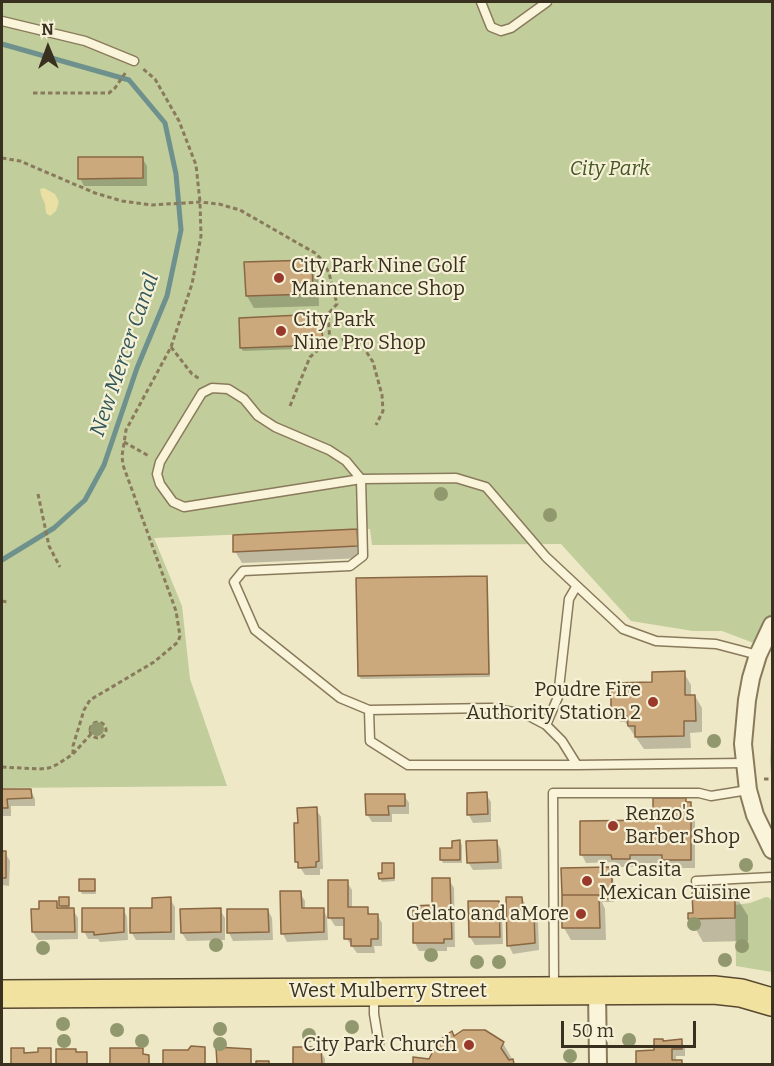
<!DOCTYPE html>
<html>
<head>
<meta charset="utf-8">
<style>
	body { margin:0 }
	#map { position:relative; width:774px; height:1066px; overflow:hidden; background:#eee8c7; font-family:Bitter,serif }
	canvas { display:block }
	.frame { position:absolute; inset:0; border:3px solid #3a3020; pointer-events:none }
	.north { position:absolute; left:18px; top:18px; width:60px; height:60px; -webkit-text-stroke:4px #f6f1d6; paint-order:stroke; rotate:359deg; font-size:16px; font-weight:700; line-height:24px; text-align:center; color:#3a3020 }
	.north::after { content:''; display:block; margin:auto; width:21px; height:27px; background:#3a3020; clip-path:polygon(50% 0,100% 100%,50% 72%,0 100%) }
	.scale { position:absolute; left:561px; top:1021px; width:135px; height:27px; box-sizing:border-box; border:3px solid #3a3020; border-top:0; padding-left:8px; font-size:18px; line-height:21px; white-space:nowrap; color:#3a3020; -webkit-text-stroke:4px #f6f1d6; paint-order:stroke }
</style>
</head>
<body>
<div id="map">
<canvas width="774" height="1066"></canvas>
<div class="frame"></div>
<div class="north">N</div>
<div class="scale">50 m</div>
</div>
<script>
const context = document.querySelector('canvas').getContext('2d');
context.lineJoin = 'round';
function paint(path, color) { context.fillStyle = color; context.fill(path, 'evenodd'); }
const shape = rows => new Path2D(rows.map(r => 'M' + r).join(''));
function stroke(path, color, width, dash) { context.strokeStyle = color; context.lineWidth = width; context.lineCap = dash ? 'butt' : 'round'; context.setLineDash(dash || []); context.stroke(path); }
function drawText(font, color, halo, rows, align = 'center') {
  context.font = font + ' Bitter,serif'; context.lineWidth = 4.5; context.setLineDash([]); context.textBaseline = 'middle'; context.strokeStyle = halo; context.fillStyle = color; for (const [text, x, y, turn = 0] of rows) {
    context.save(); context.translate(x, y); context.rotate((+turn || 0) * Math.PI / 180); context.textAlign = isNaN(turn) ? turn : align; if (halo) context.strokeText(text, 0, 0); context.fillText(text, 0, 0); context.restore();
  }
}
paint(shape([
	[2,2,772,2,772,650,722,631,693,631,631,621,561,544,372,545,370,529,154,538,182,606,190,679,227,786,2,788],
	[772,708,772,787,770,761],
	[766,897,770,898,772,905,772,972,736,966,735,905,750,903]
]), '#c1cd9a');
paint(shape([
	[44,188,55,194,59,202,56,211,50,216,46,213,45,204,41,195,40,189]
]), '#eae0a4');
paint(shape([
	[142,158,147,166,147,186,84,186,80,178],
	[311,261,318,274,319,306,254,308,247,296],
	[320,316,322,319,324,348,243,351,241,348],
	[357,531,364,543,364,558,242,563,235,551],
	[486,577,488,581,490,677,361,679,359,676],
	[684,673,691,685,691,696,695,696,702,708,702,732,690,733,691,748,644,749,625,722,620,722,613,709,653,684],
	[2,791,31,791,35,799,35,806,11,806,11,816,2,816],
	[486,794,491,802,491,822,473,823,469,815],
	[404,795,409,803,409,814,392,814,392,822,372,822,367,814],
	[685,800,687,803,690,803,695,811,695,868,668,868,665,863,634,863,634,867,618,867,615,862,586,863,582,855,655,822],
	[316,809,321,817,323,869,320,869,320,875,305,875,296,861,299,824],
	[460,842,462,845,462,863,443,863,441,859],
	[497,842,501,850,502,869,473,870,468,862],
	[2,853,5,853,10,861,9,886,2,885],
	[393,865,395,868,395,881,382,882,380,879],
	[611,869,613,872,614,902,602,902,605,909,606,940,571,940,564,928],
	[449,880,454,888,455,947,447,947,447,951,419,951,415,943,414,907,434,907],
	[94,881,96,894,82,894,80,890],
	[347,882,352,890,352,909,367,909,371,916,377,915,382,923,382,946,374,946,375,953,357,953,346,938,346,926,335,926,330,918],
	[282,893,300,893,305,901,305,910,323,909,327,917,328,940,287,942,283,934],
	[734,893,748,916,748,941,703,942,690,919],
	[522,898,526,906,526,913,533,913,538,921,539,950,513,954,509,946],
	[61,899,68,899,70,910,73,910,78,918,78,939,38,940,33,932,41,910,56,903,61,910],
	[170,899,175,907,175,940,136,940,131,932,154,909],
	[498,902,502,910,503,944,475,945,470,937],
	[123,909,127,917,128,940,100,942,98,939,88,939,84,931],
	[220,910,225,918,225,940,187,941,182,933],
	[268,910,272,918,273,940,233,941,229,933],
	[454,1038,503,1043,515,1064,415,1064,415,1059,430,1061],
	[681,1040,685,1048,685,1056,676,1056,676,1062,681,1062,682,1064,638,1064,638,1052,655,1052,664,1042],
	[204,1048,206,1051,205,1064,165,1064,164,1052,189,1052],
	[111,1049,142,1049,144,1056,148,1056,150,1060,150,1064,111,1064],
	[218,1049,250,1051,252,1064,218,1064],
	[294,1049,321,1051,325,1059,325,1064,295,1064],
	[12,1050,23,1050,26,1054,39,1054,50,1050,52,1064,13,1064],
	[58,1050,86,1053,88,1064,58,1064]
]), '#0003');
stroke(shape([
	[2,44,129,80,165,123,176,174,181,230,167,296,137,368,104,465,85,500,54,528,2,560]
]), '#6e918d', 5);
const building = shape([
	[78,157,143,157,143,178,78,179,78,157],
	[312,260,313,294,246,296,244,262,312,260],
	[321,314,323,345,240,348,239,318,321,314],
	[357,529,358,546,233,552,233,535,357,529],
	[487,576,489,674,358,676,356,578,487,576],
	[685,671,685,695,695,695,696,721,684,721,684,736,635,737,635,726,628,726,627,716,620,716,620,710,611,710,611,683,652,682,652,672,685,671],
	[2,789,31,789,32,798,7,799,8,808,2,808,2,789],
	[487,792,488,814,467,815,467,793,487,792],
	[365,794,405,794,405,806,388,806,389,815,366,815,365,794],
	[653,798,686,798,686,802,691,802,691,860,662,860,662,855,630,855,630,859,612,859,611,855,580,855,580,821,653,820,653,798],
	[317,807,319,861,316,862,316,867,298,868,298,862,295,862,294,823,298,823,297,808,317,807],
	[460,840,460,860,440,860,440,848,452,848,452,841,460,840],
	[497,840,498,862,467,863,466,841,497,840],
	[2,851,6,851,6,878,2,878,2,851],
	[382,863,394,863,394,878,379,879,378,873,382,873,382,863],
	[612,867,612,899,599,899,599,895,562,895,561,868,612,867],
	[432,878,450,878,452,939,444,939,444,943,413,943,413,906,432,905,432,878],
	[79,879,95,879,95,891,79,891,79,879],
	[328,880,348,880,348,907,368,907,368,914,378,914,378,939,371,939,371,946,351,946,351,939,344,939,344,918,328,918,328,880],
	[280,891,301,891,302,908,324,908,324,932,281,934,280,891],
	[731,892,735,892,735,918,688,919,688,913,693,913,692,893,731,892],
	[562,895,599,895,600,928,562,928,562,895],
	[59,897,69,897,69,906,59,906,59,897],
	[171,897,171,932,130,933,130,908,152,908,152,898,171,897],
	[506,897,522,897,523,912,534,911,535,943,507,946,506,897],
	[39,901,57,901,57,908,74,908,75,932,32,932,31,909,39,909,39,901],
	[468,901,499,901,500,937,469,937,468,901],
	[82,908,124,908,124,932,94,935,94,932,82,932,82,908],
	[221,908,221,932,181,933,180,909,221,908],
	[227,909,268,909,269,932,227,933,227,909],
	[463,1030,485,1030,504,1042,501,1048,509,1060,513,1059,514,1064,413,1064,413,1057,429,1059,438,1041,452,1031,454,1036,463,1030],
	[654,1039,663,1039,663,1041,682,1039,682,1049,672,1049,672,1060,682,1060,682,1064,636,1064,636,1051,654,1050,654,1039],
	[191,1046,205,1047,205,1064,163,1064,163,1050,188,1050,191,1046],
	[216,1047,251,1049,251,1064,217,1064,216,1047],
	[293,1047,313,1047,313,1049,321,1049,322,1064,293,1064,293,1047],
	[11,1048,24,1048,24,1053,38,1052,38,1048,51,1048,51,1064,11,1064,11,1048],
	[110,1048,143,1048,143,1054,149,1055,149,1064,110,1064,110,1048],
	[56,1049,76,1049,76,1052,87,1052,87,1064,56,1064,56,1049],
	[256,1061,269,1061,269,1064,256,1064,256,1061]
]);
paint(building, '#cca87d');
stroke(building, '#896742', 1.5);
const lane = shape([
	[481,2,491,27,501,31,511,28,547,2],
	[2,21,85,41,134,61],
	[576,587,569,599,558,697,546,725,562,741,577,765,744,763],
	[369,710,370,741,408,765,577,765],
	[546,725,525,714,491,708,369,710,340,698,255,630,234,582,243,571,350,566,363,556,361,479,184,507,173,502,160,484,157,474,160,462,202,393,212,388,228,389,244,399,258,416,275,427,329,450,346,461,361,479,456,478,486,487,546,557,623,629,656,641,716,644,758,655],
	[696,881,772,877],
	[554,987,553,793,699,793,711,796,748,790],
	[374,997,374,1014,379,1044]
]);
const street = shape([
	[772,625,758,655,751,678,747,700,743,744,748,790,755,815,772,850],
	[597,990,598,1064]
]);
const primary = shape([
	[2,994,714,990,741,993,772,1002]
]);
stroke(lane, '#8a7a5c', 11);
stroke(street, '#8a7a5c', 20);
stroke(primary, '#584830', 30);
stroke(shape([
	[33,93,109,93,115,88,126,72],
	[2,158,20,161,95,193,122,201,152,205,200,202,219,204,240,210,315,253,322,260,329,273,337,304,328,314,330,343],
	[171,347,192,374,201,380],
	[290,406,310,357,325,344,345,339,362,345,373,362,382,395,383,411,376,425],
	[124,442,149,456],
	[38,494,49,546,60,567],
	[2,601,7,602],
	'90 730a8 8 0 1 1 16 0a8 8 0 1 1-16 0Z',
	[73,754,73,746,84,710,90,700,154,662,178,642,180,636,176,611,123,465,122,456,126,430,171,347,192,284,201,236,200,202,196,165,179,121,155,79,142,68],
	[2,767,39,769,49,768,58,764,73,754,91,734],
	[764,779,772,779]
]), '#8a7a5c', 3, [4.5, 3]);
stroke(lane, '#f9f4da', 8);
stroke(street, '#f9f4da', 16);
stroke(primary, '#f1e29f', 27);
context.fillStyle = '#91986e';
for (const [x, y] of [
	[441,494],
	[550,515],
	[97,729],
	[714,741],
	[746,865],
	[694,924],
	[216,945],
	[742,946],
	[43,948],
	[431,955],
	[725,960],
	[477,962],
	[499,962],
	[63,1024],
	[352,1027],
	[220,1029],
	[117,1030],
	[309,1035],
	[629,1040],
	[64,1041],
	[142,1041],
	[220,1044],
	[570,1056]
]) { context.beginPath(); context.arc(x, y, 7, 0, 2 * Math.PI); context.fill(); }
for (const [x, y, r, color] of [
	[279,278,6,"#99392c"],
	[281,331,6,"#99392c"],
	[653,702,6,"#99392c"],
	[613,826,6,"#99392c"],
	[587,881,6,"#99392c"],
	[581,914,6,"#99392c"],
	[469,1045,6,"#99392c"]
]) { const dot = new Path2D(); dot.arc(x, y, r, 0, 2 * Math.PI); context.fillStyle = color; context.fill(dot); stroke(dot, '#f6f1d6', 2); }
drawText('italic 20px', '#455726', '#f6f1d6', [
	["City Park",610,169]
]);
drawText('20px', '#3a3020', '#f6f1d6', [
	["City Park Nine Golf",291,266],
	["Maintenance Shop",291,289],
	["City Park",293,320],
	["Nine Pro Shop",293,343],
	["Poudre Fire",641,690,"right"],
	["Authority Station 2",641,713,"right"],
	["Renzo's",625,814],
	["Barber Shop",625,837],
	["La Casita",599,870],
	["Mexican Cuisine",599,893],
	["Gelato and aMore",569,914,"right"],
	["City Park Church",457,1045,"right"]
], 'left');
drawText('20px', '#3a3020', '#f6f1d6', [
	["West Mulberry Street",388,991]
]);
drawText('italic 21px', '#2f575a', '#f6f1d6', [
	["New Mercer Canal",125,355,-71]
]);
</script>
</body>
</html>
